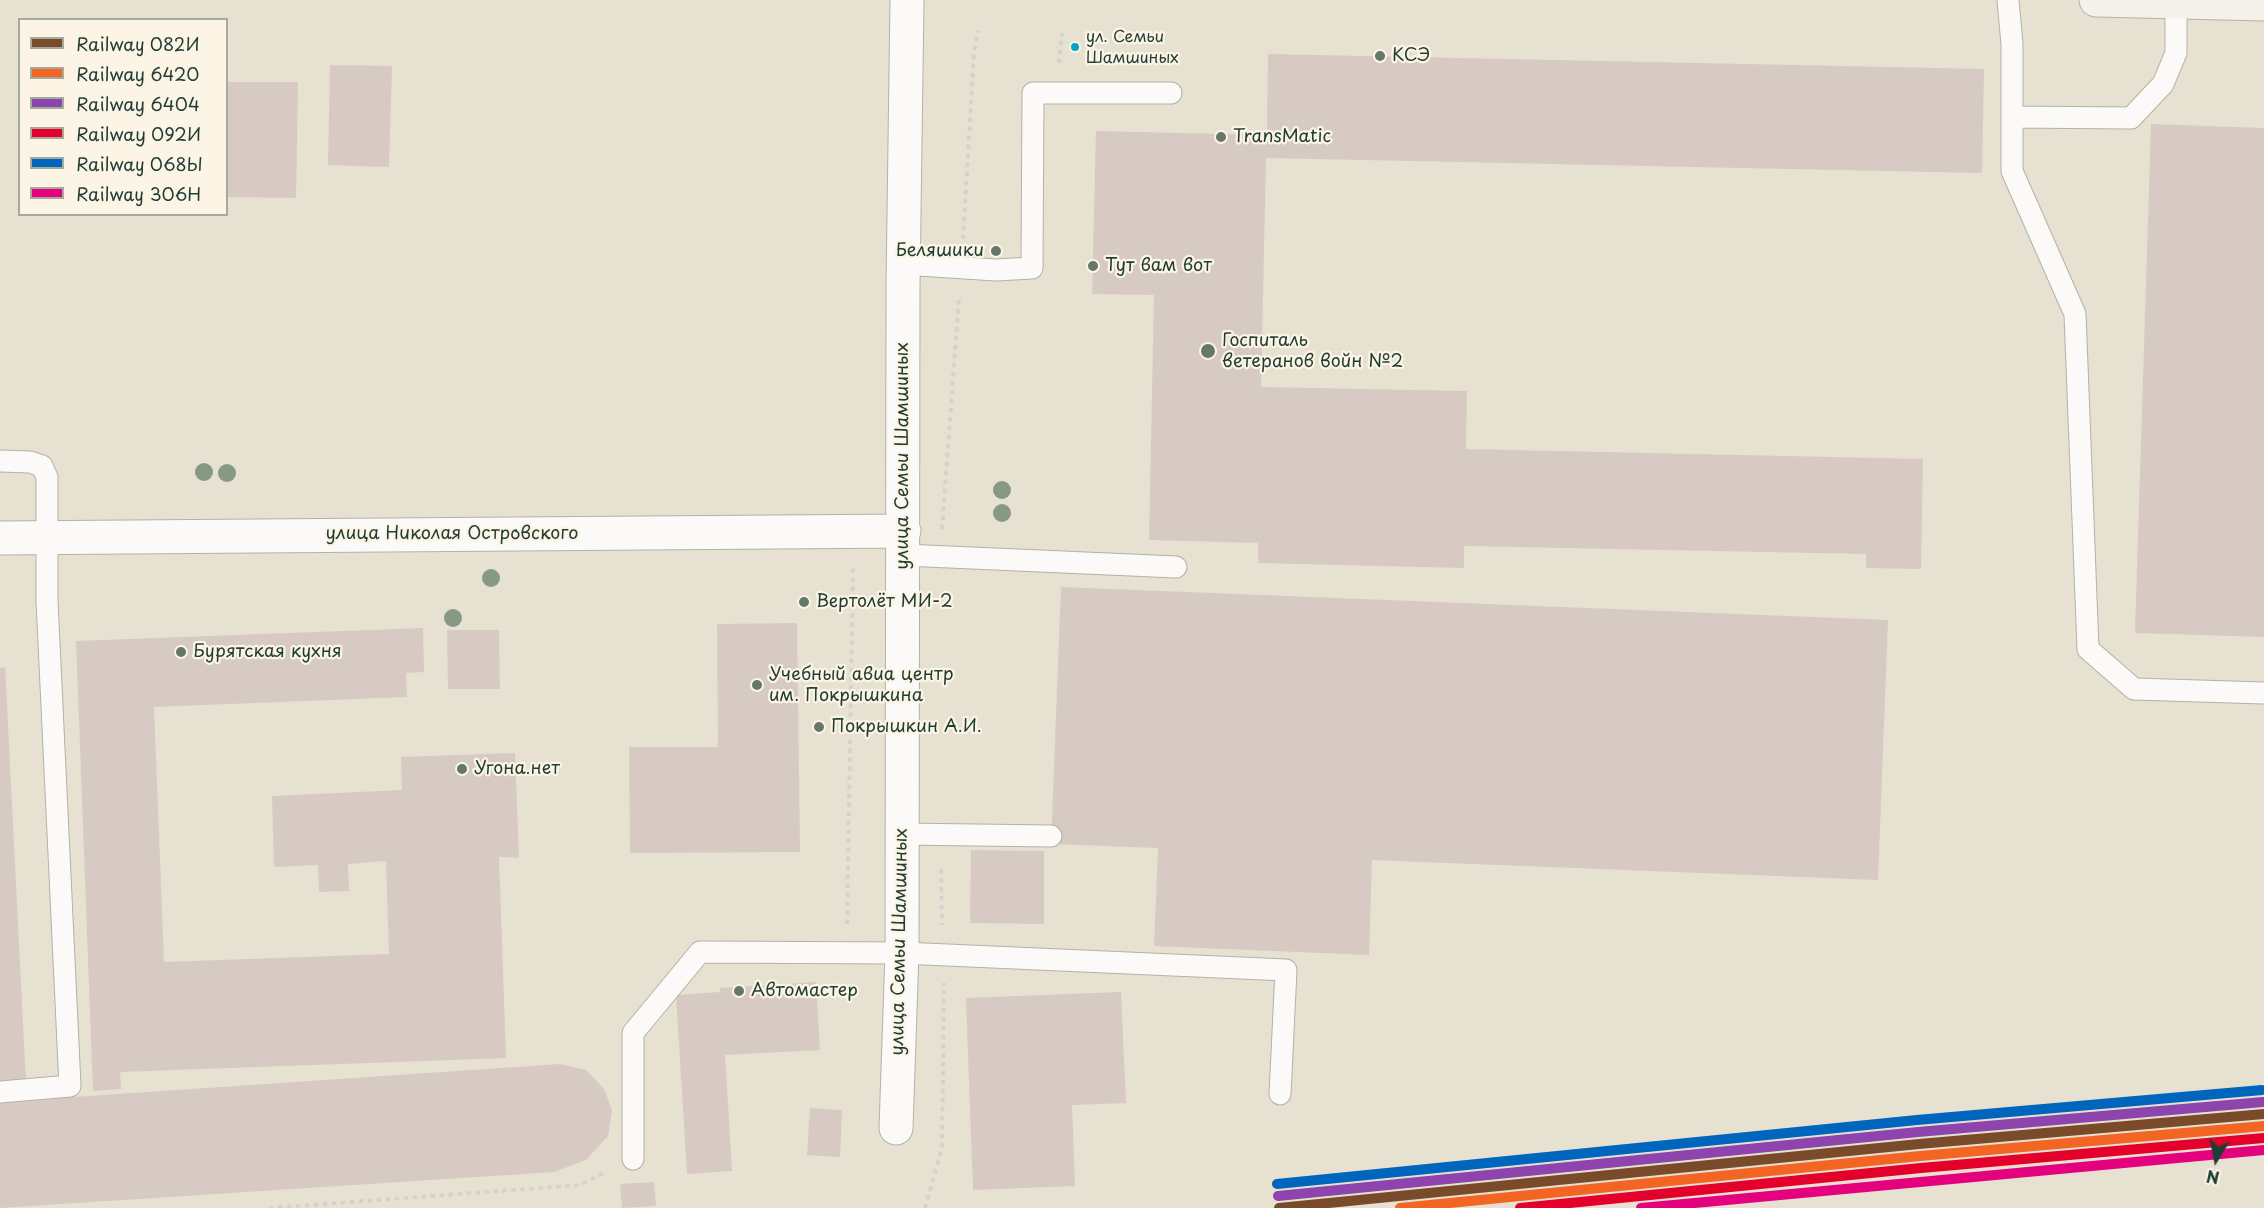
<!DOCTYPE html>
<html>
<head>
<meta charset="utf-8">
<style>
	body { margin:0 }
	#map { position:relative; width:2264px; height:1208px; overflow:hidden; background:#e7e1d1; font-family:"Playpen Sans",sans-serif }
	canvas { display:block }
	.legend { position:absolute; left:18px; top:18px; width:210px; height:198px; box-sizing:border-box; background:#fcf5e5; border:2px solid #a4ab9e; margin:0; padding:8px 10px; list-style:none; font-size:18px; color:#1f3d34 }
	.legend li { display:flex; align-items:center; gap:12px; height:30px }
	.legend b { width:30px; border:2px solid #a4ab9e }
	.north { position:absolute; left:2186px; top:1130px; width:60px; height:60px; -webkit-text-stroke:4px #fcf5e5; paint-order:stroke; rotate:190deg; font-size:16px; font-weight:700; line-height:24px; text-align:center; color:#1f3d34 }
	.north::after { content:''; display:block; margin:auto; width:21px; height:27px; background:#1f3d34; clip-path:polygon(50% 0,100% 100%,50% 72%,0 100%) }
</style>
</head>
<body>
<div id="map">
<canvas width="2264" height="1208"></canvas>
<ul class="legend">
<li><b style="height:8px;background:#7a4b2a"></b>Railway 082И</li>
<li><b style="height:8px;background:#f26522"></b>Railway 6420</li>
<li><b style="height:8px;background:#8e44ad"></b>Railway 6404</li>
<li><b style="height:8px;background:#e4002b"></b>Railway 092И</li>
<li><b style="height:8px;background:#0065bd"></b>Railway 068Ы</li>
<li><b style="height:8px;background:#e5007d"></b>Railway 306Н</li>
</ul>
<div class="north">N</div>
</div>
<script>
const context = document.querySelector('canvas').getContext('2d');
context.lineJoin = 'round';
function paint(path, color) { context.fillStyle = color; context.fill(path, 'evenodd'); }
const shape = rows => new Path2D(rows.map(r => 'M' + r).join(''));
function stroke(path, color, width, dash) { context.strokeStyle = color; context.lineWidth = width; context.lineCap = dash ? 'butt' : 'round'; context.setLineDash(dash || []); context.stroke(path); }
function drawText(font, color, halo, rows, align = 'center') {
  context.font = font + ' "Playpen Sans",sans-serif'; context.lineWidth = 4.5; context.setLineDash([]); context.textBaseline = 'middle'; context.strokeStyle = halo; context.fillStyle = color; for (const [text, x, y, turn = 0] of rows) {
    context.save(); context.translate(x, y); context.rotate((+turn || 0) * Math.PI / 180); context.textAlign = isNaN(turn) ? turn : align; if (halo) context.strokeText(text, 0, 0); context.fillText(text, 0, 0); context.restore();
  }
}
paint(shape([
	[1268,54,1984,69,1982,173,1266,158,1261,387,1467,391,1466,449,1923,459,1921,569,1866,568,1866,554,1464,546,1464,568,1258,563,1258,543,1149,540,1154,295,1092,294,1096,131,1267,135],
	[330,65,392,66,389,167,328,165],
	[226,82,298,82,296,198,226,197],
	[2151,124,2264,128,2264,637,2135,633],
	[1061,587,1888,620,1878,880,1372,860,1369,955,1154,946,1158,848,1051,844],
	[797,623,800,852,630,853,629,747,718,747,717,624],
	[423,628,424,672,406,673,407,697,154,707,164,962,389,954,386,861,348,864,349,891,319,892,318,865,274,867,272,796,402,790,401,757,515,753,519,858,499,857,506,1058,120,1072,121,1089,93,1091,76,641],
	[447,630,499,630,500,689,448,689],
	[5,667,26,1082,0,1083,0,668],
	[971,850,1044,851,1044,924,970,923],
	[816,982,820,1050,725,1055,732,1171,687,1174,676,995,720,992,720,988],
	[1121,992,1126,1103,1072,1105,1075,1186,973,1190,966,998],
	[560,1064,586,1070,604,1089,612,1110,608,1136,586,1160,554,1172,0,1208,0,1102],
	[810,1108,842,1110,840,1157,807,1155],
	[654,1182,656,1206,622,1208,620,1184]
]), '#d7cac3');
const lane = shape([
	[2008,0,2012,44,2012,171,2075,314,2088,649,2134,689,2264,693],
	[2012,117,2131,118,2163,84,2176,53,2176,2],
	[903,264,996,270,1032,268,1033,93,1171,93],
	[0,461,30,462,42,466,47,477,47,601,70,1086,0,1092],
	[904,555,1176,567],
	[902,834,1051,836],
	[633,1159,633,1033,700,952,902,953,1286,970,1280,1094]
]);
const street = shape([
	[0,538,904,531],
	[896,1128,902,953,903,286,907,0]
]);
const secondary = shape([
	[2096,0,2264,4]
]);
stroke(lane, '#b3b2a7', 23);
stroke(street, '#b3b2a7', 35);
stroke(secondary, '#b3b2a7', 35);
stroke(shape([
	[1059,63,1062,33],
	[963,239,974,53,978,31],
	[942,529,959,297],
	[941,869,942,925],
	[847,924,853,566],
	[269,1208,580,1185,606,1172],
	[925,1208,942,1148,944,983]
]), '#d3d3ce', 4, [4.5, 4.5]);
stroke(lane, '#fbfaf8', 21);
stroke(street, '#fbfaf8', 33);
stroke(secondary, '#f4f0ea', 33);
stroke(shape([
	[1279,1208,1919,1144,2264,1114]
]), '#7a4b2a', 10);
stroke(shape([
	[1400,1208,1920,1156,2264,1126]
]), '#f26522', 10);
stroke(shape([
	[1278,1196,1918,1132,2263,1102]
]), '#8e44ad', 10);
stroke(shape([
	[1520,1208,1921,1168,2264,1138]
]), '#e4002b', 10);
stroke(shape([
	[1277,1184,1917,1120,2262,1090]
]), '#0065bd', 10);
stroke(shape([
	[1641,1208,2264,1150]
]), '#e5007d', 10);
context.fillStyle = '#879885';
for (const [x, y] of [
	[204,472],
	[227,473],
	[1002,490],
	[1002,513],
	[491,578],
	[453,618]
]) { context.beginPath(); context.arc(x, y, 9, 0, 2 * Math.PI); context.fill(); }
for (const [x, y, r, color] of [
	[1075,47,5,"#02a4c6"],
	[1380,56,6,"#65766b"],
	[1221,137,6,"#65766b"],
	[996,251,6,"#65766b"],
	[1093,266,6,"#65766b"],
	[1208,351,8,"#65766b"],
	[804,602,6,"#65766b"],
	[181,652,6,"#65766b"],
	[757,685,6,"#65766b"],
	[819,727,6,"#65766b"],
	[462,769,6,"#65766b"],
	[739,991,6,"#65766b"]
]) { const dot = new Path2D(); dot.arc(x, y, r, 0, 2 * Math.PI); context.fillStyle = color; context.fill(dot); stroke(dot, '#fcf5e5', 2); }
drawText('16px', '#1f3d34', '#fcf5e5', [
	["ул. Семьи",1086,38],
	["Шамшиных",1086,59]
], 'left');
drawText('18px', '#1f3d34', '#fcf5e5', [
	["КСЭ",1392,56],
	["TransMatic",1233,137],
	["Беляшики",984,251,"right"],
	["Тут вам вот",1105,266],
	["Госпиталь",1222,341],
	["ветеранов войн №2",1222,362],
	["Вертолёт МИ-2",816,602],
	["Бурятская кухня",193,652],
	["Учебный авиа центр",769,675],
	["им. Покрышкина",769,696],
	["Покрышкин А.И.",831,727],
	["Угона.нет",474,769],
	["Автомастер",751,991]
], 'left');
drawText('18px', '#1f3d34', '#fcf5e5', [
	["улица Семьи Шамшиных",903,456,-90],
	["улица Николая Островского",452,534],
	["улица Семьи Шамшиных",900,942,-89]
]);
</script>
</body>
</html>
